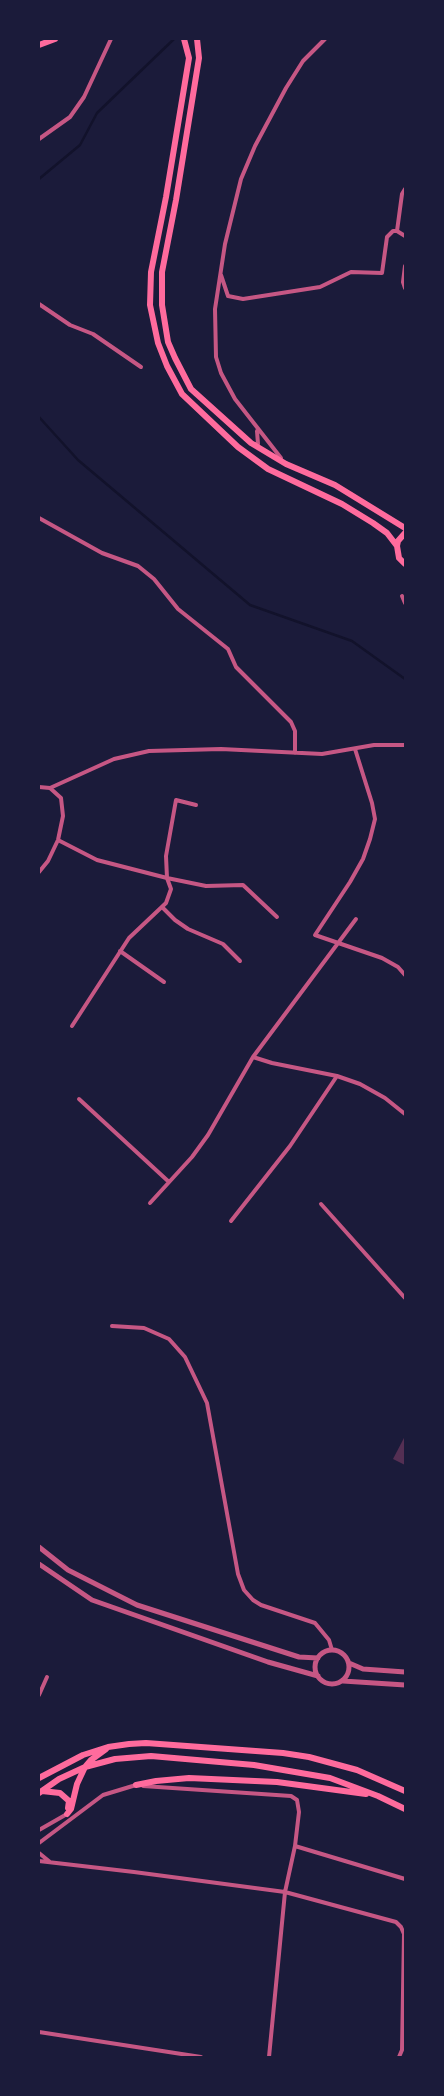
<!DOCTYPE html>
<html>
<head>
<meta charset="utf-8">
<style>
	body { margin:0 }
	#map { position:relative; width:444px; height:2096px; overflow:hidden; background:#1b1b3a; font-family:"Alegreya Sans",sans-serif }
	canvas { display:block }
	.frame { position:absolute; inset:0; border:40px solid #1b1b3a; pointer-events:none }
</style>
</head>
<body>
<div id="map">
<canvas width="444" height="2096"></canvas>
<div class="frame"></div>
</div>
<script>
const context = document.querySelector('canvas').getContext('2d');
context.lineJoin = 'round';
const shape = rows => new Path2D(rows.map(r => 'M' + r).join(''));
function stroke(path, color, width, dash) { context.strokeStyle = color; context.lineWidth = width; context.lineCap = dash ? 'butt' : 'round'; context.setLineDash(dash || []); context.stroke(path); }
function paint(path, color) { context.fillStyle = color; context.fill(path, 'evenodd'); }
stroke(shape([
	[39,179,80,145,97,113,174,39],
	[39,417,78,460,250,605,352,641,405,679]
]), '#12122b', 2.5);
paint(shape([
	[405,1436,405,1465,393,1459]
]), '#542f53');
stroke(shape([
	[39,139,70,117,84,97,111,39],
	[405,189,402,194,397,231,405,236],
	[405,266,403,282,405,288],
	[221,275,228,296,243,299,320,287,351,272,382,273,387,237,393,231,397,231],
	[39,304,70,325,93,334,141,367],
	[254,444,258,444,257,431],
	[281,458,235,399,221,373,216,357,215,309,225,244,241,179,255,146,286,88,303,61,325,39],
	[39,518,102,553,138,566,154,579,178,609,228,649,236,667,291,722,295,731,295,753],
	[402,596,405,603],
	[355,749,372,803,375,819,370,839,363,859,350,882,315,935,382,958,398,967,405,975],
	[39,787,50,788,114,759,149,751,221,749,322,754,374,745,405,745],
	[58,840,97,860,167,878,206,886,243,885,277,917],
	[39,872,48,861,58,840,63,816,61,798,50,788],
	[162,907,175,920,188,929,223,944,240,961],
	[120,951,164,982],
	[72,1026,129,938,166,903,171,889,167,878,166,856,176,800,196,805],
	[253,1057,272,1063,337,1076,360,1084,385,1098,405,1114],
	[79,1099,169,1182],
	[150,1203,192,1157,208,1135,253,1057,356,919],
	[321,1204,405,1298],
	[231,1221,290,1146,337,1076],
	[112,1326,144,1328,169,1339,185,1357,207,1403,238,1574,244,1590,253,1600,261,1605,315,1623,329,1640,332,1650],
	[39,1695,47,1677],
	[143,1786,291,1796,297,1800,299,1812,295,1846,285,1892,269,2057],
	[39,1830,67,1814],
	[39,1843,103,1795,136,1785],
	[295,1846,405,1879],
	[39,1853,50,1862],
	[39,1861,134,1872,285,1892,396,1922,401,1927,404,1934,402,2050,399,2057],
	[39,2032,201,2057]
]), '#c65784', 4);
stroke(shape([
	[39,1547,68,1570,137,1605,299,1657,318,1658],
	[39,1564,92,1600,268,1662,318,1676],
	'315 1667a17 17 0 1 1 34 0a17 17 0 1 1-34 0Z',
	[349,1663,363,1669,405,1672],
	[343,1681,405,1685]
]), '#c65784', 5);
stroke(shape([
	[184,39,189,58,166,197,151,272,150,305,158,343,167,366,182,394,238,447,268,469,342,504,373,523,387,533,397,546],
	[197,39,199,58,176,200,162,272,162,305,168,342,175,358,191,389,251,443,286,464,335,485,405,528],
	[39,45,55,39],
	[405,533,398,541,397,546,399,558,405,564],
	[39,1778,83,1755,108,1747,129,1744,146,1743,283,1753,309,1757,357,1770,405,1791],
	[136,1785,156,1781,189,1778,277,1782,366,1794],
	[42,1791,60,1793,69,1801,68,1808],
	[39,1793,59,1779,85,1767,115,1759,151,1756,254,1765,330,1778,378,1796,405,1809],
	[67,1814,71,1809,77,1784,85,1767,91,1760,106,1749]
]), '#ff6b9d', 6);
</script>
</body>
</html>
